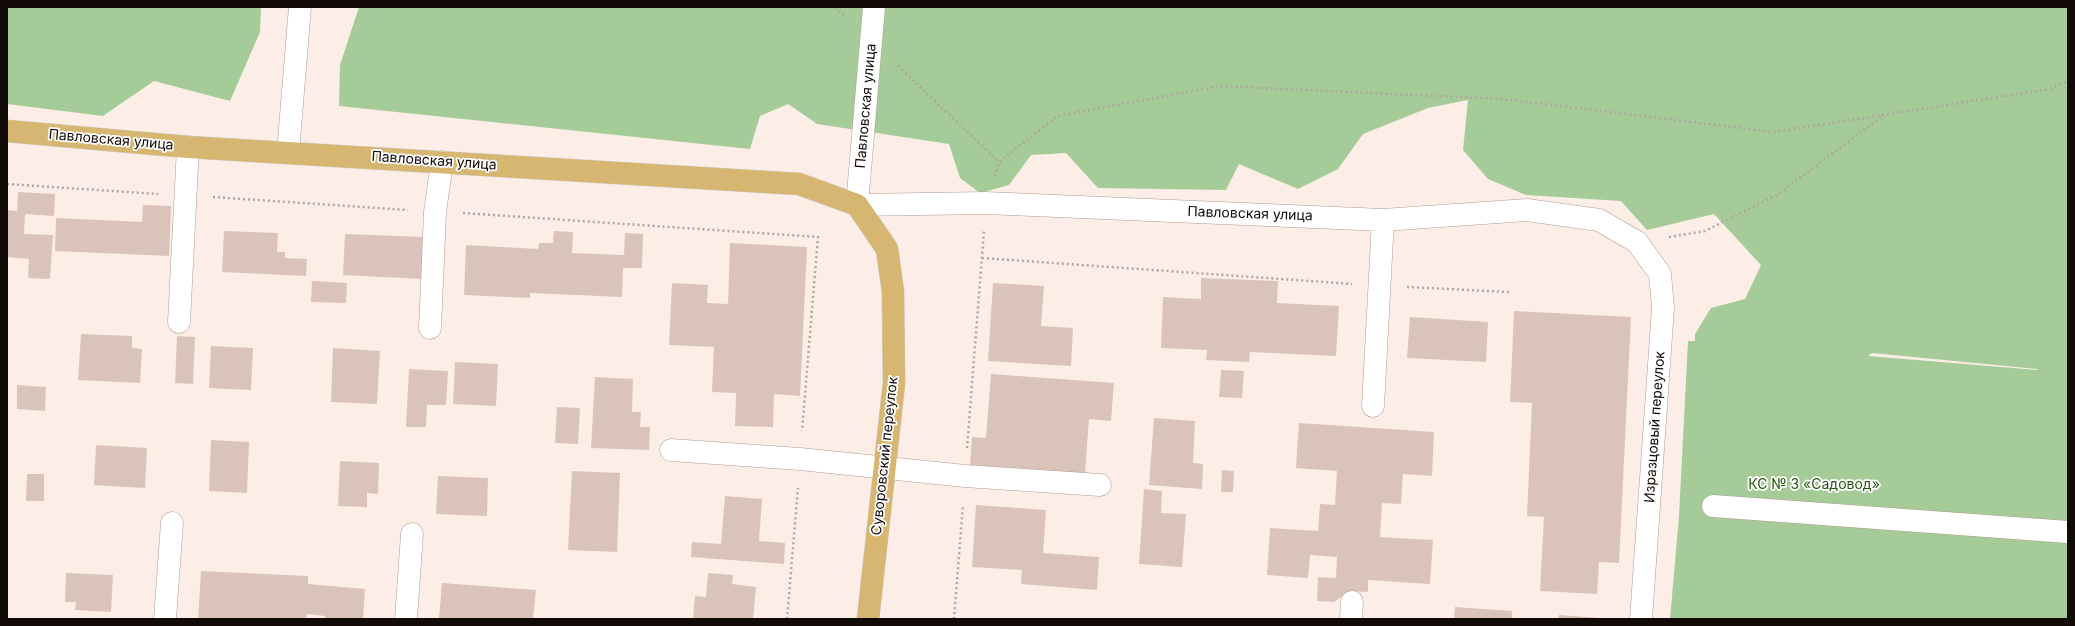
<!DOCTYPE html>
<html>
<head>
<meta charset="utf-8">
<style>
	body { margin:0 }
	#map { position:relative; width:2075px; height:626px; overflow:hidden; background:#fceee7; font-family:Inter,sans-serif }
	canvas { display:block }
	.frame { position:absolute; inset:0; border:8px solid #120a07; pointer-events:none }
</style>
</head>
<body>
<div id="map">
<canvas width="2075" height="626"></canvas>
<div class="frame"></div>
</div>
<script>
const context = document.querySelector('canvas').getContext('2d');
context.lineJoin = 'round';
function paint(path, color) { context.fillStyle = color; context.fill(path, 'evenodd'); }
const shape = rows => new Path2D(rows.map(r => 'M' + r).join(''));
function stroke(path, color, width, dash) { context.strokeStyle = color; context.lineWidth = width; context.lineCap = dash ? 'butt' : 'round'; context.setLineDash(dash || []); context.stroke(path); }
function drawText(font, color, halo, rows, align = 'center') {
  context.font = font + ' Inter,sans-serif'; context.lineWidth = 3.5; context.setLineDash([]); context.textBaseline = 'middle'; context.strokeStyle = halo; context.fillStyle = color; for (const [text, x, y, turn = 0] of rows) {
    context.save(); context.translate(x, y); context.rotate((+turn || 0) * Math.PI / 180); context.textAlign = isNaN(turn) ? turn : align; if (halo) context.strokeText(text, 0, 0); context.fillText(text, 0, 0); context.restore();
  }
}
paint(shape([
	[7,7,261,7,260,32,230,101,154,81,103,116,7,104],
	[359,7,2068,7,2068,619,1670,619,1679,516,1688,341,1695,341,1695,334,1711,308,1745,299,1761,265,1714,214,1647,230,1621,201,1526,195,1488,179,1463,150,1468,100,1428,108,1363,134,1338,169,1298,189,1239,164,1226,190,1098,188,1066,153,1031,155,1009,185,980,193,960,178,949,144,817,124,788,104,760,116,750,149,339,106,340,65],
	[1872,353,2037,369,2037,370,1868,356]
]), '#a5cc98');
paint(shape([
	[18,192,55,194,54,216,25,214,24,234,53,235,50,279,28,278,29,259,7,257,7,210,17,211],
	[143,205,171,206,169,256,55,251,56,218,142,222],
	[224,231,278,233,277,252,285,252,285,258,307,259,306,276,222,272],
	[554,231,573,232,572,253,624,255,625,233,643,234,642,268,623,268,622,297,530,293,530,298,464,295,466,245,538,249,539,243,553,243],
	[345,234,424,237,422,279,343,275],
	[730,243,807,247,800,396,774,394,773,427,735,426,736,393,712,392,714,347,669,345,672,283,708,285,707,303,728,304],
	[1201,278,1278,281,1277,303,1339,306,1336,356,1250,352,1249,362,1206,360,1207,350,1161,348,1163,297,1201,299],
	[312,281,347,283,346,303,311,302],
	[993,283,1044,286,1041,326,1073,328,1071,366,988,361],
	[1514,311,1631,317,1619,563,1599,562,1597,594,1540,591,1544,517,1527,516,1532,403,1510,402],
	[1410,317,1488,322,1486,362,1407,358],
	[81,334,132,336,132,348,142,349,140,383,78,380],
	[177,336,195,337,193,384,175,383],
	[211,346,253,348,251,390,209,388],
	[333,348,380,351,377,404,331,402],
	[455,362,498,364,496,406,453,404],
	[409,369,448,371,446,405,427,405,426,427,406,427],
	[1221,370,1244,371,1242,398,1219,397],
	[991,374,1114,383,1111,421,1089,419,1085,473,970,465,972,437,986,438],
	[595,377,633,379,632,412,641,412,640,427,650,427,649,450,591,448],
	[17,385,46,387,45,411,17,409],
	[557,407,580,408,578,444,555,443],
	[1154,418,1195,421,1193,463,1203,464,1202,489,1149,485],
	[1299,423,1434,432,1432,476,1403,474,1401,504,1382,503,1380,537,1433,540,1430,584,1368,580,1368,592,1350,591,1334,602,1317,601,1318,577,1336,578,1337,557,1310,555,1308,578,1267,575,1270,528,1318,531,1320,504,1335,505,1337,471,1296,468],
	[211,440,249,442,247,493,209,491],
	[96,445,147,448,145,488,94,485],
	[340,461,379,463,378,494,367,493,367,507,338,506],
	[1222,470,1234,471,1233,492,1221,492],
	[572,471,620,473,617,552,568,550],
	[27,474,44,474,44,501,26,501],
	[438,476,488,478,487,516,436,514],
	[1144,489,1162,491,1161,513,1186,514,1182,567,1139,564],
	[725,496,762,499,759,541,785,543,784,564,691,557,692,542,721,544],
	[976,505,1046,510,1043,553,1099,557,1097,590,1021,584,1022,570,972,567],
	[201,571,308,576,308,584,365,589,363,619,325,619,325,616,307,614,306,619,198,619],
	[66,573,113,575,111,612,75,610,76,602,65,602],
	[708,573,733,575,732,584,756,587,753,619,693,619,695,596,706,597],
	[442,583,536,590,533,619,439,619],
	[1455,607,1512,611,1512,619,1454,619],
	[1559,615,1600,618,1599,619,1558,619]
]), '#dac4b9');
const minor = shape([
	[874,7,857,205,986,203,1383,220,1527,210,1599,220,1637,242,1660,274,1663,308,1641,619],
	[288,152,300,7],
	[179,322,188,147],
	[430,328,435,212,442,162],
	[1373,406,1383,220],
	[671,450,800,459,965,476,1100,485],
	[1713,506,2068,532],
	[165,619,172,523],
	[406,619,412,534],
	[1351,619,1352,602]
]);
const major = shape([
	[7,131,188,147,799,184,857,205,887,249,893,292,894,383,868,619]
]);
stroke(minor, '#af9a8f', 23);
stroke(major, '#d0cecd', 23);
stroke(shape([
	[835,7,845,16],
	[898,66,999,162],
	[995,176,999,162,1057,116,1219,86,1502,99,1774,132,2050,89,2068,81],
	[7,184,158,194],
	[213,197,408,210],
	[463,213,818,237,802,431],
	[1669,237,1705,231,1777,195,1884,115],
	[982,258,1352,284],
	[1407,287,1509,292],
	[967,448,984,231],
	[787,619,798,488],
	[954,619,963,505]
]), '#b1a59f', 2.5, [2, 3]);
stroke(minor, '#fff', 22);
stroke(major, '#d7b671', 22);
drawText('14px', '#120a07', '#fff', [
	["Павловская улица",866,106,-85],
	["Павловская улица",111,140,5],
	["Павловская улица",434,161,4],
	["Павловская улица",1250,214,2],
	["Изразцовый переулок",1655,427,-86],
	["Суворовский переулок",885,456,-84]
]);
drawText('14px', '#265810', '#fff', [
	["КС № 3 «Садовод»",1814,485]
]);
</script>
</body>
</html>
